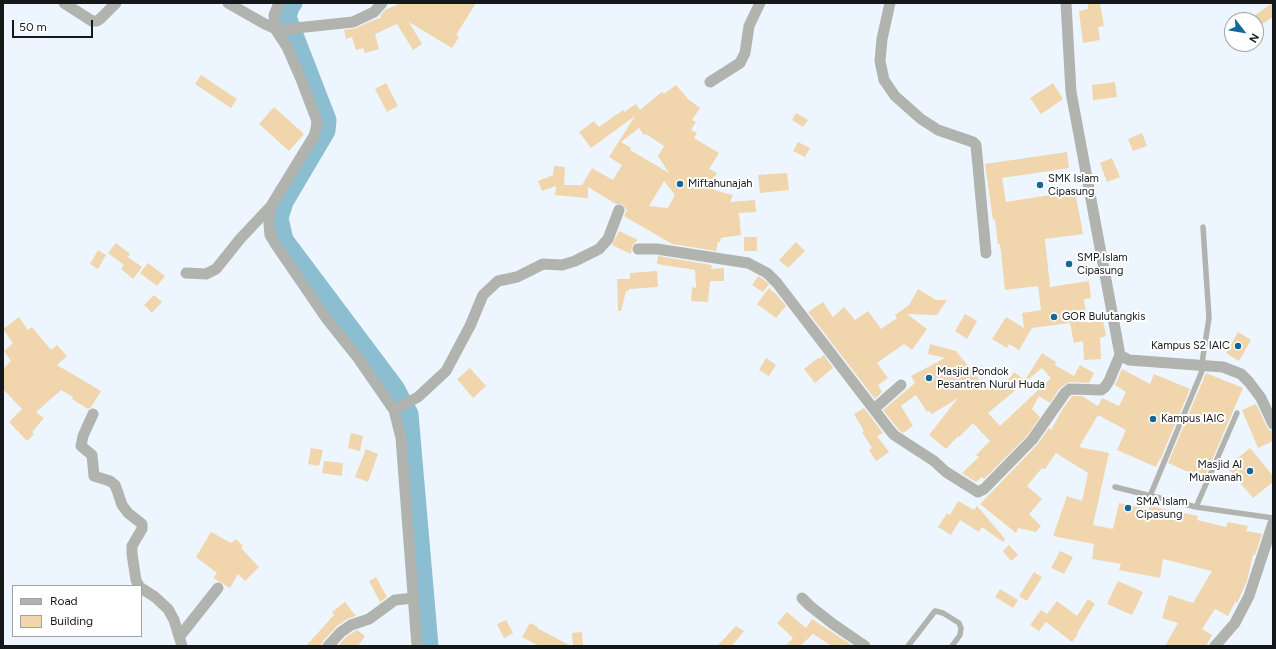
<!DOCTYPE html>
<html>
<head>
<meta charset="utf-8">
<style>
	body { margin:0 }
	#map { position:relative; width:1276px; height:649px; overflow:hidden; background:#edf6fe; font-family:Figtree,sans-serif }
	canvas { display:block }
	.frame { position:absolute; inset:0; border:4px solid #15181b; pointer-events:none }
	.legend { position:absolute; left:12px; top:585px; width:130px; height:52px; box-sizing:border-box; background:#fff; border:1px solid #a1a3a4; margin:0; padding:5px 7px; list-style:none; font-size:12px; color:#15181b }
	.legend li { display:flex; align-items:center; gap:8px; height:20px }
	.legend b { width:20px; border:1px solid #a1a3a4 }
	.north { position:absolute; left:1224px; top:12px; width:40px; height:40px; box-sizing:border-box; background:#fff; border:1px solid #a1a3a4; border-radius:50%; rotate:121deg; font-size:11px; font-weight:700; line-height:16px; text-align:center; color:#15181b }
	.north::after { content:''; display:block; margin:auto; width:14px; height:18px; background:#116899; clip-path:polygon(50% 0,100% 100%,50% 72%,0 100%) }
	.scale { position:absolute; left:12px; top:20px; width:81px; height:18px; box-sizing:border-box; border:2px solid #15181b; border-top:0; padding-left:5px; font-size:12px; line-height:14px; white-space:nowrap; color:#15181b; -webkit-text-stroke:3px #fff; paint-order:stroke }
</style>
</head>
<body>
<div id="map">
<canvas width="1276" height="649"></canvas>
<div class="frame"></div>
<ul class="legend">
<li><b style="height:5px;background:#b1b3af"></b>Road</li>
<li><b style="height:11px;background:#f0d5ad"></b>Building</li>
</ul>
<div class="north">N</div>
<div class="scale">50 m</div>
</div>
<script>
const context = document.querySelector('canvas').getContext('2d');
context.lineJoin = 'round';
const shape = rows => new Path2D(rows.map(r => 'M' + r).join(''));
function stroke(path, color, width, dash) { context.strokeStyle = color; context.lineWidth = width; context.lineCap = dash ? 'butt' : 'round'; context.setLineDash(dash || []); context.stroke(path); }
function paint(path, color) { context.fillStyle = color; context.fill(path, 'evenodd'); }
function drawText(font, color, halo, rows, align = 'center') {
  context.font = font + ' Figtree,sans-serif'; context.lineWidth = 4; context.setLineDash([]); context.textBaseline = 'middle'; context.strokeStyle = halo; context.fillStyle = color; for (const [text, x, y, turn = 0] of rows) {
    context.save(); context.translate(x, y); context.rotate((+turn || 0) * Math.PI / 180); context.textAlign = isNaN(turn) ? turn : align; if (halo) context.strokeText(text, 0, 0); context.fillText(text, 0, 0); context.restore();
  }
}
stroke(shape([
	[293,3,290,7,287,17,327,120,326,131,284,202,279,218,284,240,395,388,409,414,429,646]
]), '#8abed0', 19);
paint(shape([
	[401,3,476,3,456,35,459,37,452,48,409,22,422,44,413,50,397,24,375,34,379,49,365,53,363,48,356,50,352,37,346,39,344,30,356,28,374,20,381,18,380,16,385,10],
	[1088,3,1100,3,1104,26,1098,27,1100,40,1083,43,1079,11,1088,9],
	[1272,3,1273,17,1261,25,1254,16],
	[201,75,237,99,231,108,195,84],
	[1115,82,1117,97,1093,100,1092,85],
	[386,83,398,106,387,112,375,89],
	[1053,83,1063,99,1041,114,1030,98],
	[676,85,689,100,700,108,692,120,696,122,691,130,697,133,694,138,719,153,709,169,717,173,709,186,717,191,733,195,730,202,755,200,756,212,739,213,741,235,721,238,720,242,718,242,716,251,672,244,624,216,627,210,622,204,616,204,588,187,588,198,555,195,556,186,542,191,538,181,553,175,554,166,565,167,564,185,582,185,592,168,613,180,622,165,609,157,635,116,591,148,579,132,594,121,599,127,623,110,624,112,636,104,640,110,662,92,664,94],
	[639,128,644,135,646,134,664,146,658,156,669,173,630,150,631,148,621,142],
	[664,181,675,195,668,208,649,206],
	[274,107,304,134,289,151,259,124],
	[796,113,808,120,803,127,792,120],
	[1142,133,1147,146,1133,151,1128,139],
	[798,142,810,148,805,157,793,151],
	[1067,152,1069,168,1002,178,1006,202,1075,191,1083,234,1045,239,1050,287,1089,281,1091,298,1084,299,1087,323,1103,320,1106,336,1100,338,1101,359,1084,360,1083,341,1074,343,1070,323,1032,328,1019,350,1009,344,1007,348,992,339,1006,317,1024,328,1022,313,1041,310,1038,286,1005,290,1000,244,998,245,995,219,993,220,985,164],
	[1112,158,1120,177,1107,182,1100,163],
	[787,173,789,190,760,193,758,175],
	[619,231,638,240,632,246,631,254,612,245],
	[744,237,757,237,757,251,744,251],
	[796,242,805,251,788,268,779,260],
	[116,243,130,254,128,257,142,267,133,279,121,269,124,265,108,253],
	[98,250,106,255,98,269,90,264],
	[658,256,712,265,711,269,724,268,724,281,710,281,708,302,691,301,692,287,696,288,695,270,657,264],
	[148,263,165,276,157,286,140,273],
	[657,271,658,287,629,289,629,291,626,291,621,311,618,311,617,279,630,279,630,273],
	[758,276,763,279,769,284,763,292,752,285],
	[769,288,777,295,786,306,776,318,757,304],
	[918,289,936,300,947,300,937,315,907,314,927,329,912,350,904,344,877,363,888,378,878,385,882,392,875,399,808,312,823,302,833,317,844,307,855,320,868,311,881,329,897,318,895,315,909,305],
	[154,295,162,302,152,313,144,305],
	[965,314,977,321,967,339,955,331],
	[19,317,28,330,32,327,51,350,57,345,67,356,57,365,101,391,91,407,88,409,72,399,73,397,61,390,36,412,44,418,32,432,34,434,27,441,9,422,22,409,3,389,3,369,11,361,4,351,13,343,3,329],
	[1238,332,1251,340,1239,361,1226,353],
	[930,344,956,351,986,388,994,382,1001,390,1014,372,1025,380,1042,353,1056,362,1055,365,1074,376,1080,365,1094,373,1089,383,1070,382,1066,384,1059,389,1050,403,1039,396,1032,409,1040,417,1027,436,984,479,982,477,976,482,962,473,979,457,976,455,990,441,973,423,959,437,958,436,946,449,929,435,958,398,932,414,929,411,927,412,916,395,901,406,913,426,903,433,899,430,883,410,915,383,911,376,945,358,928,354],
	[1042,368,1051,378,1000,426,988,413],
	[824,355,833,368,815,383,804,369,818,358,819,359],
	[766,358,776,365,769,376,759,370],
	[470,368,486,386,473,398,457,379],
	[1122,369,1150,384,1154,374,1190,389,1160,460,1159,460,1156,467,1117,450,1126,430,1098,415,1079,447,1109,453,1093,525,1113,529,1119,503,1149,509,1149,506,1198,516,1197,520,1226,527,1228,522,1248,526,1246,531,1262,534,1255,555,1253,555,1247,581,1237,603,1235,602,1228,616,1215,609,1202,629,1212,635,1206,646,1165,646,1178,623,1162,618,1169,595,1193,603,1212,571,1163,559,1160,578,1119,570,1121,564,1092,559,1094,544,1053,536,1067,496,1082,501,1088,473,1056,453,1045,469,1042,468,1027,486,1042,499,1029,514,1041,526,1036,532,1018,528,1016,533,980,504,1037,445,1049,428,1051,430,1062,410,1072,396,1082,396,1098,406,1102,398,1119,406,1126,392,1115,385],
	[1206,373,1243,388,1204,479,1168,463],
	[1256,404,1267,427,1269,430,1273,431,1273,441,1258,448,1242,410],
	[864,408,883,433,877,436,889,452,876,461,869,450,872,448,862,432,864,431,854,414],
	[351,433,363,436,360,451,348,448],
	[311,448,323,450,319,466,308,464],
	[1250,448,1273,476,1273,482,1253,498,1227,467],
	[366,449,378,454,368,482,355,477],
	[324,461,343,463,342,476,322,473],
	[958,501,974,510,977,506,1005,539,1003,542,982,527,979,532,960,520,951,535,938,527,947,513,950,515],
	[211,532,231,543,236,539,243,546,241,548,259,567,245,581,238,574,230,588,213,578,217,573,196,557],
	[1009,545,1018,555,1011,561,1003,551],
	[1060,551,1073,557,1064,574,1051,568],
	[1034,572,1042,577,1027,601,1019,596],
	[376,577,387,597,380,602,369,581],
	[1118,581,1143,592,1132,615,1107,604],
	[1000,589,1018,600,1013,608,995,597],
	[1088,599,1095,604,1077,633,1078,634,1072,642,1046,622,1039,631,1030,625,1041,610,1047,614,1057,601,1077,616],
	[345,602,356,616,347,619,337,626,323,641,321,646,306,646,334,615,332,612],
	[787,612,806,628,812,619,853,646,832,646,813,634,800,646,785,646,793,638,777,623],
	[506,620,513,633,504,638,497,624],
	[530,623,538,627,537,628,571,646,539,646,522,637],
	[736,626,744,631,738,639,731,646,717,646],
	[357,630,365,636,358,646,338,646,346,637],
	[582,632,583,646,573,646,572,633]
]), '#f0d5ad');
stroke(shape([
	[1115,487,1196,507,1273,518],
	[1150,496,1202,371,1203,356,1209,318,1203,227],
	[1196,507,1237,413],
	[908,646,935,611,943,613,959,623,961,628,960,635,952,646]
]), '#b1b3af', 5.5);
stroke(shape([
	[64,3,92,21,97,21,100,19,116,3],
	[228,3,263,23,280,31,296,28,353,22,374,12,382,3],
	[279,3,274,15,276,30,287,47,301,79,317,121,316,129,314,136,271,206,269,224,270,235,276,245,326,318,358,358,394,410,401,438,417,646],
	[890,3,882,39,880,61,884,80,895,96,921,119,938,130,973,142,976,145,986,253],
	[1066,3,1071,92,1120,355,1129,360,1223,367,1241,374,1249,382,1261,398,1273,424],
	[710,82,740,63,745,53,749,26,760,3],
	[638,249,657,249,748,263,767,273,777,283,889,429,894,435,934,461,946,472,978,492,984,489,1032,440,1065,393,1070,389,1101,390,1105,387,1109,381,1120,355],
	[186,273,206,274,216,269,240,239,271,206],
	[874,409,901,385],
	[394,410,418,397,446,371,470,326,483,295,498,281,517,277,543,264,562,265,575,261,599,249,608,239,619,210],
	[93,414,83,436,81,446,92,455,94,476,110,481,115,485,118,493,122,505,128,513,142,524,142,529,132,546,132,554,136,580,139,586],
	[141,588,155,597,168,609,174,620,182,646],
	[802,598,810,606,833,624,865,646],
	[180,636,218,588],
	[328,646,341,632,351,625,369,619,395,600,413,598],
	[1215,646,1235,623,1249,596,1273,523]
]), '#b1b3af', 11);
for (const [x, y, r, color] of [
	[680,184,4,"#116899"],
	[1040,185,4,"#116899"],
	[1069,264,4,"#116899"],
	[1054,317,4,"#116899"],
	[1238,346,4,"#116899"],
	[929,378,4,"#116899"],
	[1153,419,4,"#116899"],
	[1250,471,4,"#116899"],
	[1128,508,4,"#116899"]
]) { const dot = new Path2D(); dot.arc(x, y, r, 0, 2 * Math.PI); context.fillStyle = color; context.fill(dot); stroke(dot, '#fff', 1.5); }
drawText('11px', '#15181b', '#fff', [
	["SMK Islam",1048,179],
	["Cipasung",1048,192],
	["Miftahunajah",688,184],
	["SMP Islam",1077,258],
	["Cipasung",1077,271],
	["GOR Bulutangkis",1062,317],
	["Kampus S2 IAIC",1230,346,"right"],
	["Masjid Pondok",937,372],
	["Pesantren Nurul Huda",937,385],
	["Kampus IAIC",1161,419],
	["Masjid Al",1242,465,"right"],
	["Muawanah",1242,478,"right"],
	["SMA Islam",1136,502],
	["Cipasung",1136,515]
], 'left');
</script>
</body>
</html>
